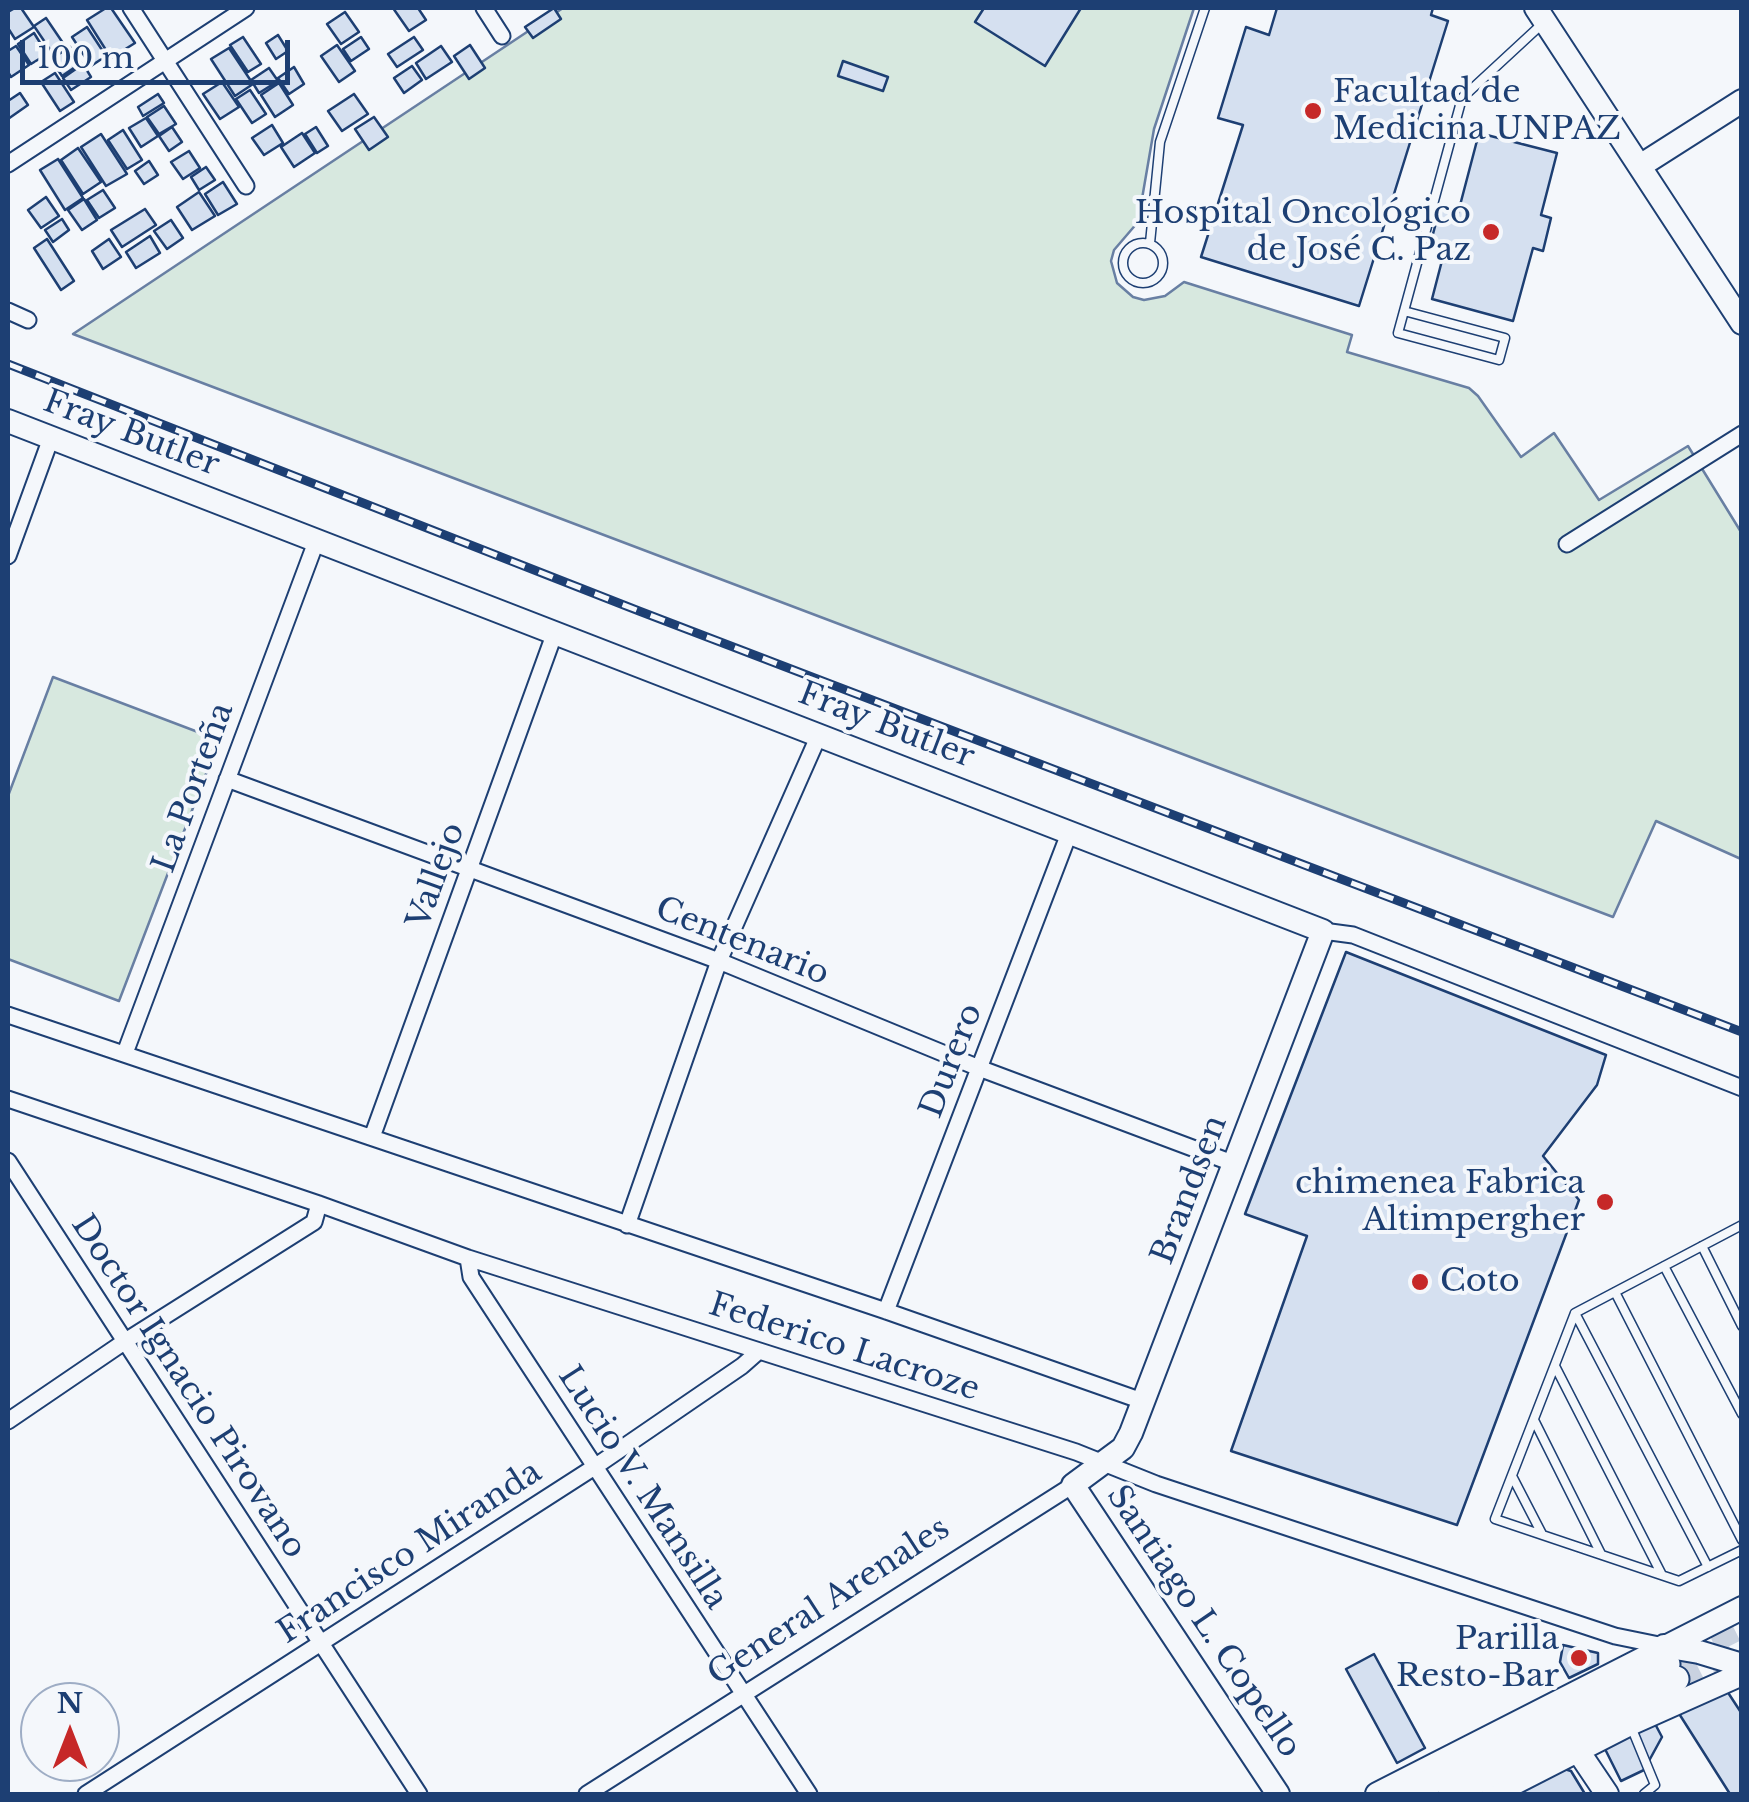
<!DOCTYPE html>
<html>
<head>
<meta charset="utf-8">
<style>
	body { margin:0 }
	#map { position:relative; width:1749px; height:1802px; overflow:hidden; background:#f4f7fb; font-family:"Libre Baskerville",serif }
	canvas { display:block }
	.frame { position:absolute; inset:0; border:10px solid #1d3f73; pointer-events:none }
	.north { position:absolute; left:20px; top:1682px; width:100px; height:100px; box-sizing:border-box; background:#f4f7fb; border:2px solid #9eadc5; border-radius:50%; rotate:0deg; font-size:28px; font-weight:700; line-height:40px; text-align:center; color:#1d3f73 }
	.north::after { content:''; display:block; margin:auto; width:35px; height:45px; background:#c62828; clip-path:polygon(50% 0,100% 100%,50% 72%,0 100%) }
	.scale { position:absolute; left:20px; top:40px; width:270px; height:45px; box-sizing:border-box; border:5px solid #1d3f73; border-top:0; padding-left:12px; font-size:30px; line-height:35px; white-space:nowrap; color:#1d3f73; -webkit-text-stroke:8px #f4f7fb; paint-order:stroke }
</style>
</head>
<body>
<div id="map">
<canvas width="1749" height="1802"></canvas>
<div class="frame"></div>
<div class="north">N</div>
<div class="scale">100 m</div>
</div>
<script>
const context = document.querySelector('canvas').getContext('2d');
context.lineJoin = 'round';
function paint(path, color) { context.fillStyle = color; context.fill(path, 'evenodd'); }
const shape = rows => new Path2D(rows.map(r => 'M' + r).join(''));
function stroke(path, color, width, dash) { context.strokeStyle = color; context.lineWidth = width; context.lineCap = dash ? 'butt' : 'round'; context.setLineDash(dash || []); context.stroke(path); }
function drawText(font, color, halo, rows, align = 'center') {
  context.font = font + ' "Libre Baskerville",serif'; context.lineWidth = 8; context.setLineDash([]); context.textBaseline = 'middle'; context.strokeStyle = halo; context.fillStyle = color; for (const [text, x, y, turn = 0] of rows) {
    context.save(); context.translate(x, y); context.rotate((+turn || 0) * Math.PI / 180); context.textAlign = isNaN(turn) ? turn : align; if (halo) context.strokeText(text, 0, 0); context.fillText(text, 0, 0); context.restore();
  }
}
const green = shape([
	[563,8,1194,8,1154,129,1138,222,1114,250,1111,261,1117,283,1133,297,1144,300,1165,296,1184,282,1352,335,1347,352,1469,388,1478,396,1521,457,1554,433,1599,500,1688,446,1741,532,1741,859,1656,821,1613,917,73,334,563,8],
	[53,677,219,740,119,1001,8,959,8,796,53,677]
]);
paint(green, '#d7e8df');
stroke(green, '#687fa3', 2.5);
const building = shape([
	[15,8,21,8,34,27,15,39,8,28,8,12,15,8],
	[106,8,111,8,135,43,111,58,87,20,106,8],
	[393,8,418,8,426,20,409,31,393,8],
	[554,8,561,19,533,38,525,27,554,8],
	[984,8,1081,8,1045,66,975,22,984,8],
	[1277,8,1433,8,1431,15,1448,21,1359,306,1201,257,1243,125,1218,118,1246,27,1269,35,1277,8],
	[345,12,359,32,341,44,327,24,345,12],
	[46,18,65,46,53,54,34,26,46,18],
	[87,27,106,56,91,66,72,37,87,27],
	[34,33,47,54,31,64,18,44,34,33],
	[278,35,288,51,276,59,266,43,278,35],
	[243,37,261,64,248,72,230,45,243,37],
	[361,37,369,49,351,61,343,49,361,37],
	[414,37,423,50,397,67,388,54,414,37],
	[337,45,355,71,339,82,321,56,337,45],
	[470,45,485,68,469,79,454,56,470,45],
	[16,46,29,65,11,77,8,72,8,51,16,46],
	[441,46,452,62,426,79,416,63,441,46],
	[70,47,81,63,62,76,51,59,70,47],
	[229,48,253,84,235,96,211,59,229,48],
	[843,61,888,77,883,91,838,76,843,61],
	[83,64,91,77,71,90,63,78,83,64],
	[412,66,422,80,404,93,394,78,412,66],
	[294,67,304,84,289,94,278,78,294,67],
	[269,68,278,81,259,93,251,80,269,68],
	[55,73,74,102,60,111,41,82,55,73],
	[222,82,239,107,220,119,203,94,222,82],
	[279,83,293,105,275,117,261,95,279,83],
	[250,90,266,114,252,123,236,99,250,90],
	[20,93,28,105,8,119,8,101,20,93],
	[158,94,164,103,143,116,138,107,158,94],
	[354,94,368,114,342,131,328,111,354,94],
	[164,106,176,124,159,134,147,117,164,106],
	[374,117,388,137,369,150,355,129,374,117],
	[146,118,158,136,141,147,129,128,146,118],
	[272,125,283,143,264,155,252,138,272,125],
	[172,127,182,142,169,151,159,136,172,127],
	[316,127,328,146,317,153,305,134,316,127],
	[123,130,142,160,127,169,108,140,123,130],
	[302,133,315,153,294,167,281,147,302,133],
	[1479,133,1557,153,1541,215,1551,218,1543,251,1533,248,1513,321,1432,299,1445,249,1430,245,1440,208,1458,213,1479,133],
	[101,134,127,174,106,186,81,147,101,134],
	[78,148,101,182,83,194,61,160,78,148],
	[189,151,200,168,183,179,171,162,189,151],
	[58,159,83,198,65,210,40,170,58,159],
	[149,161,158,175,144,184,135,171,149,161],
	[206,167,215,180,199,190,191,177,206,167],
	[223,182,237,204,218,215,205,194,223,182],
	[103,190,115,208,99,218,87,200,103,190],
	[199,192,215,216,192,230,177,207,199,192],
	[46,197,59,216,41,228,28,210,46,197],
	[84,199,97,220,82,230,68,210,84,199],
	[145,209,156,225,122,247,111,230,145,209],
	[62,219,69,230,53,242,45,230,62,219],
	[171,220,183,238,167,249,154,231,171,220],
	[150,236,160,253,136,268,126,252,150,236],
	[47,239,74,281,61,290,34,248,47,239],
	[109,239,121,257,103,269,92,251,109,239],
	[1346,952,1606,1055,1597,1085,1543,1156,1579,1200,1457,1525,1231,1451,1307,1236,1245,1214,1346,952],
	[1563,1645,1598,1653,1598,1664,1569,1678,1560,1662,1563,1645],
	[1374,1654,1425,1748,1397,1763,1346,1669,1374,1654],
	[1727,1691,1742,1714,1742,1794,1730,1794,1678,1712,1727,1691],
	[1653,1720,1662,1737,1644,1770,1621,1781,1603,1745,1653,1720],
	[1561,1768,1571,1771,1585,1794,1517,1794,1561,1768]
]);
paint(building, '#d5e0f0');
stroke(building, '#1d3f73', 2.5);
stroke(shape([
	[1679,1657,1742,1626],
	[1676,1679,1742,1646]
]), '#c9d2e0', 25, [25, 12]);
const lane = shape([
	'1123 263a20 20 0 1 1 40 0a20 20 0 1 1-40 0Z',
	[1150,243,1160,142,1205,8],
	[1404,311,1505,338,1499,360,1398,333,1404,311,1462,98,1542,24],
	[1742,1225,1575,1313,1495,1519,1679,1581,1742,1550],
	[1702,1246,1742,1326],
	[1664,1266,1742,1414],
	[1615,1292,1742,1540],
	[1575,1313,1708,1567],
	[1555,1366,1662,1575],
	[1534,1420,1601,1554],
	[1512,1476,1542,1534],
	[1632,1729,1655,1785,1644,1794]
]);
const street = shape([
	[131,8,246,186],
	[484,8,502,36],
	[8,164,246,8],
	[8,311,28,320],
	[1567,544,1742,434],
	[8,556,51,438],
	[227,779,719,961,979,1068,1235,1164],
	[1323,931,1353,935,1742,1088],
	[8,1015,886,1311,1145,1402],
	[125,1053,316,542],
	[8,1099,319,1204,468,1258,1076,1452,1156,1484,1615,1636,1664,1646],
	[372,1137,554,635],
	[8,1161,419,1794],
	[627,1225,719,961,819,735],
	[468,1258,471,1277,809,1794],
	[886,1311,1070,831],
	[8,1421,127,1340,314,1222,319,1204],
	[86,1794,596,1466,742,1366,759,1351],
	[587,1794,1073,1485]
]);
const secondary = shape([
	[1536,8,1742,323],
	[1640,166,1742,101],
	[8,421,1323,931,1131,1433,1123,1448,1073,1485,1278,1794],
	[1664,1646,1699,1652,1742,1665],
	[1578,1751,1607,1794],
	[1377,1794,1742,1608],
	[1493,1794,1630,1724,1742,1674]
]);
const primary = shape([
	[1406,1794,1667,1664],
	[1451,1794,1676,1679]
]);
stroke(lane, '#1d3f73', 11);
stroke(street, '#1d3f73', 19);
stroke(secondary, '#1d3f73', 26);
stroke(primary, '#1d3f73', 29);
stroke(lane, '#f4f7fb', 8);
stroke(street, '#f4f7fb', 15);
stroke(secondary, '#f4f7fb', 22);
stroke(primary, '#f4f7fb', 25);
const rail = shape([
	[8,364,639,611,1742,1032]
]);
stroke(rail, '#1d3f73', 9);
stroke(rail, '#f4f7fb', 5, [15]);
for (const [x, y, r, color] of [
	[1313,111,10,"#c62828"],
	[1491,232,10,"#c62828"],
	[1605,1202,10,"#c62828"],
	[1420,1282,10,"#c62828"],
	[1579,1658,10,"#c62828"]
]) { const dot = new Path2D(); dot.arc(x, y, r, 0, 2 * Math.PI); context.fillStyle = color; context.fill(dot); stroke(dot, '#f4f7fb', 4); }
drawText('32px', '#1d3f73', '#f4f7fb', [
	["Facultad de",1333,93,"left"],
	["Medicina UNPAZ",1333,130,"left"],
	["Hospital Oncológico",1471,214],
	["de José C. Paz",1471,251],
	["chimenea Fabrica",1585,1184],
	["Altimpergher",1585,1221],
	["Coto",1440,1282,"left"],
	["Parilla",1559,1640],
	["Resto-Bar",1559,1677]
], 'right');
drawText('32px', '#1d3f73', '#f4f7fb', [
	["Fray Butler",131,434,21],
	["Fray Butler",886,726,21],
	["La Porteña",194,788,-70],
	["Vallejo",437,876,-70],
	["Centenario",742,942,22],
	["Durero",952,1061,-69],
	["Brandsen",1190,1190,-69],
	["Federico Lacroze",844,1348,18],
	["Doctor Ignacio Pirovano",188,1387,57],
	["Lucio V. Mansilla",642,1488,57],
	["Francisco Miranda",410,1553,-33],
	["General Arenales",829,1602,-33],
	["Santiago L. Copello",1203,1622,56]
]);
</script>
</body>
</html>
